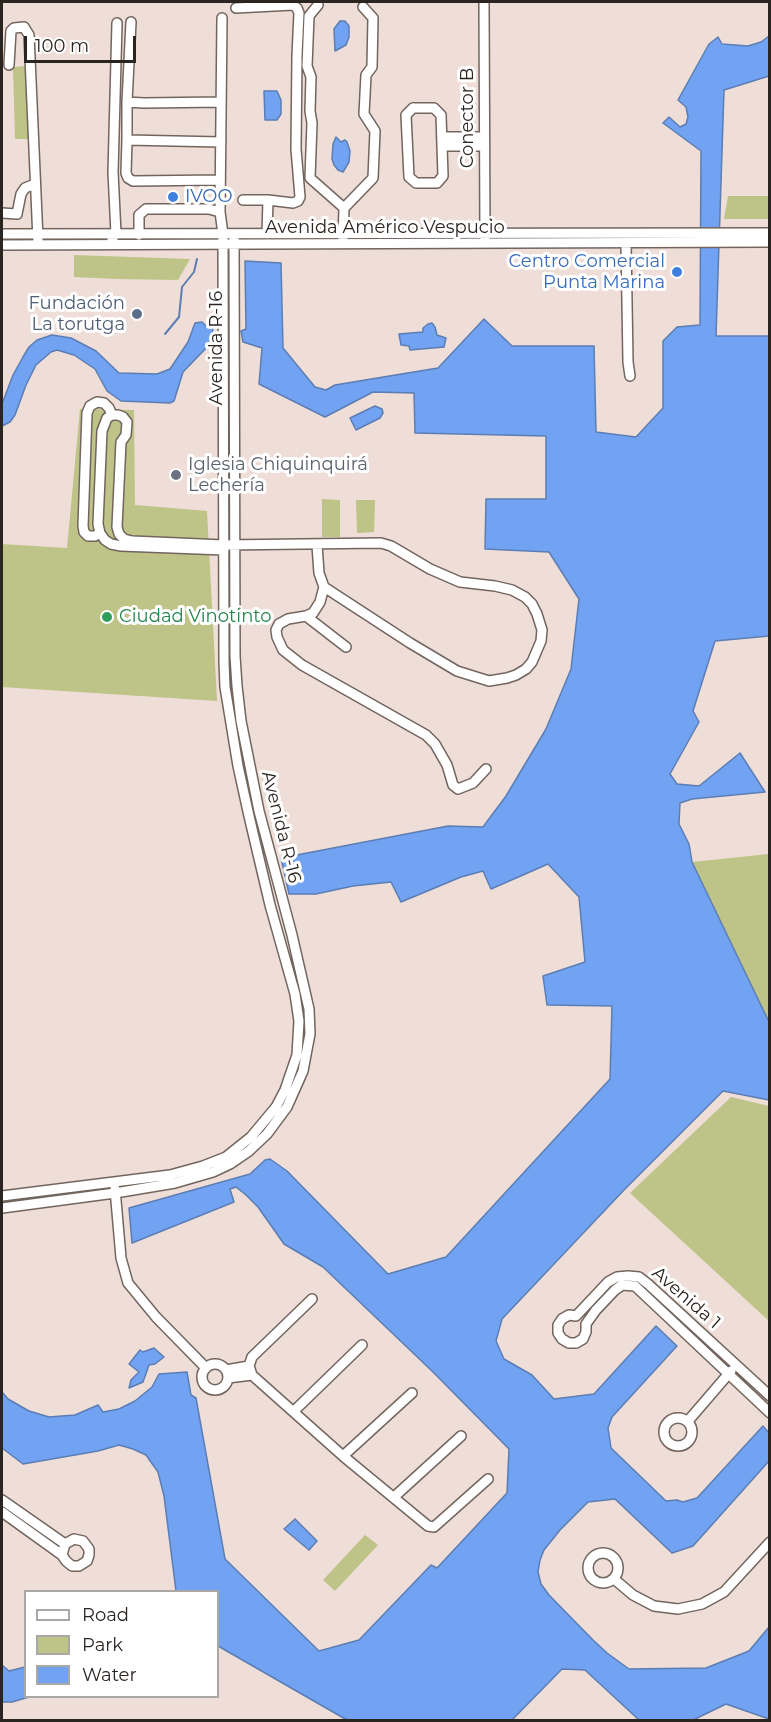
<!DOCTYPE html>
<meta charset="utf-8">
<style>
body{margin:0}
#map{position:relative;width:771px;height:1722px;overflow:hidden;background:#eeded7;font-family:Montserrat,sans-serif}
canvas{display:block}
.frame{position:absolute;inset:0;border:3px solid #2b2522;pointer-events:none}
.legend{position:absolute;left:24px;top:1590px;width:195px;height:108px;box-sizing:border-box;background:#fff;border:2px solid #aaa8a7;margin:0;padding:8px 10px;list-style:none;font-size:18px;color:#2b2522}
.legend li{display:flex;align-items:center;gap:12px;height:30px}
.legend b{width:30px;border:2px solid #aaa8a7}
.scale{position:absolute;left:24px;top:36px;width:112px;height:27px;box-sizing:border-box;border:3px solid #2b2522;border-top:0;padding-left:8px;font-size:18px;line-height:21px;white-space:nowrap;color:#2b2522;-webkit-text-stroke:4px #fff;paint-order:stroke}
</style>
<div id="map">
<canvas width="771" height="1722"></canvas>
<div class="frame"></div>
<ul class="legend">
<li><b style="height:8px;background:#fff"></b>Road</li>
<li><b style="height:16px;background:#bec387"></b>Park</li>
<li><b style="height:16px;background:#71a3f2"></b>Water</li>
</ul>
<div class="scale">100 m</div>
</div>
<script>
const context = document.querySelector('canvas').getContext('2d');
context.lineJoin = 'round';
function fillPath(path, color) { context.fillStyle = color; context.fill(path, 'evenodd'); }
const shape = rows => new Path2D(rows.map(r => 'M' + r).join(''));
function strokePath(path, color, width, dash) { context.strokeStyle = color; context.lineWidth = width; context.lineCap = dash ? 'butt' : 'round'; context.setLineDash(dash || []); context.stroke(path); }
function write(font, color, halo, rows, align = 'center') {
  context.font = font + ' Montserrat,sans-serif'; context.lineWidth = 6; context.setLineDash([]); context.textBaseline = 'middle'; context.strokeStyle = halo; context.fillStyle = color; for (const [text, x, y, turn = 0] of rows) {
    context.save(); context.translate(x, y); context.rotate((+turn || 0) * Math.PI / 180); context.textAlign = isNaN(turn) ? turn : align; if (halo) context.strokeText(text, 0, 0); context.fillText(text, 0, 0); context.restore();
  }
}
const green = shape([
 [28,66,30,139,15,139,13,67],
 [728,196,769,196,769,219,724,219],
 [74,255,190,259,178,280,117,279,74,277],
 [80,409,134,410,135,505,207,511,217,701,2,687,2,544,67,548],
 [322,499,340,500,340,537,322,537],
 [356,500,375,500,374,532,357,533],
 [769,854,769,1022,692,862],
 [731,1097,769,1106,769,1321,630,1193],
 [365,1535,378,1545,335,1591,323,1580]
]);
const water = shape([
 [340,21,345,21,349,26,349,37,346,45,335,51,334,29,340,21],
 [769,36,769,76,724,90,716,336,769,336,769,636,715,641,693,711,699,722,670,774,677,784,699,786,740,753,765,792,692,799,680,803,679,824,689,844,692,862,769,1022,769,1100,723,1091,624,1190,502,1319,496,1341,504,1359,532,1375,554,1399,594,1394,656,1326,677,1346,612,1417,608,1428,611,1448,666,1501,677,1500,683,1502,697,1498,763,1426,769,1433,769,1461,693,1546,672,1553,615,1499,588,1502,560,1530,544,1550,540,1560,538,1572,541,1584,549,1595,593,1640,607,1653,629,1669,706,1668,749,1651,769,1627,769,1719,726,1704,695,1719,695,1720,639,1720,585,1670,562,1669,512,1720,347,1720,218,1646,218,1592,176,1591,164,1496,158,1472,146,1455,133,1449,119,1445,98,1451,23,1464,2,1448,2,1392,8,1399,29,1411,49,1417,75,1415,98,1405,103,1412,119,1409,135,1401,152,1387,159,1374,187,1372,191,1395,196,1398,225,1559,319,1651,359,1640,431,1565,437,1568,507,1493,509,1449,433,1372,323,1267,284,1244,258,1207,246,1195,236,1187,230,1189,234,1202,132,1243,129,1208,250,1174,265,1160,270,1159,287,1171,388,1274,446,1257,610,1079,612,1006,547,1005,543,976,585,962,579,897,548,864,491,889,483,871,461,877,401,902,391,882,353,886,316,894,289,894,281,858,448,826,483,827,506,796,546,729,571,669,579,599,549,552,485,549,486,499,546,499,546,436,415,433,414,393,373,392,325,417,259,384,262,348,243,342,241,331,246,329,245,261,281,263,283,348,315,387,326,390,335,385,438,368,484,319,512,346,594,346,596,432,636,437,663,408,663,341,677,327,700,325,701,151,663,123,669,117,680,127,686,124,688,117,686,107,678,100,709,44,718,37,722,44,748,46,761,42,769,36],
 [264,91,277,91,281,100,281,114,277,120,265,120,264,91],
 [336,137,341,142,345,140,347,142,350,151,349,162,343,172,338,170,334,165,332,159,333,144,336,137],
 [202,322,207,327,213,327,212,342,183,372,174,401,170,403,121,401,107,391,95,369,74,355,57,350,51,352,36,365,26,385,15,415,10,422,2,426,2,404,13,375,23,357,29,347,37,340,52,335,71,338,96,351,119,373,157,374,170,369,188,342,195,323,202,322],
 [432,323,435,327,437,335,446,338,444,347,410,350,409,346,401,345,399,334,423,332,423,328,428,324,432,323],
 [375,406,382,409,383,413,380,418,356,430,350,418,375,406],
 [154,1348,164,1357,155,1364,149,1365,143,1382,129,1388,131,1380,139,1372,129,1364,140,1350,143,1352,154,1348],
 [295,1519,317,1541,309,1550,284,1529,295,1519],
 [2,1665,9,1671,25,1667,26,1696,29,1697,12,1702,2,1702,2,1665]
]);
const stream = shape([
 [165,334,179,317,182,287,194,272,197,259]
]);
const minor = shape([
 [484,2,485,239],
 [318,5,309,16,307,66,311,77,310,111,312,123,310,178,344,208],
 [236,8,293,5,297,8,299,13,297,56,296,149,300,197,298,201,293,203,268,200,243,200],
 [131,22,127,102,144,103,221,102],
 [9,65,11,31,14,28,24,27,29,35,38,240],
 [127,102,127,140],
 [413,108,434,108,441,115,443,176,437,183,416,183,409,177,406,115,413,108],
 [442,137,484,137],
 [442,146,484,146],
 [220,180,133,181,128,178,126,173,127,140,221,142],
 [2,213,17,214,21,194,25,188,35,184],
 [2,234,770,233],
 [267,234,268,200],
 [139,235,139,215,146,209,209,209,220,212],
 [112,239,116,234,113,172,117,23],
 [343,239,344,208,373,178,375,131,364,114,366,75,372,67,373,18,363,7],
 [626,243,628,362,630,376],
 [2,245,770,242],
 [100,533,95,536,88,536,84,532,83,526,87,413,90,406,97,402,104,403,109,408,112,415],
 [317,545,319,573,324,587,320,602,313,613,306,616,288,619,279,624,276,630,277,637,283,650,302,665,426,735,435,744,447,765,453,785,458,789,473,783,486,769],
 [224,550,121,546,111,544,105,540,100,533,98,524,102,431,107,418,112,415,118,415,123,417,127,422,126,435,121,442,117,527,119,534,124,539,132,541,224,545,381,543,391,546,430,569,460,582,495,586,512,590,525,597,532,604,537,614,542,630,541,641,532,662,526,669,516,675,507,678,489,681,457,671,410,643,324,587],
 [306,616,346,647],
 [115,1189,121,1258,128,1283,156,1317,206,1368],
 [2,1196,170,1175,203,1166,226,1157,251,1137,276,1107,285,1090,297,1055,299,1021,295,994,270,905,249,816,238,766,225,687,224,662,223,234,220,212,222,18],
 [2,1208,115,1193,175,1183,213,1172,230,1164,249,1151,267,1134,287,1107,303,1071,306,1055,310,1034,309,1009,292,935,259,811,241,721,237,686,235,656,234,234],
 [312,1299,252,1357,249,1366,252,1375,343,1456,428,1526,434,1527,488,1479],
 '202 1377a13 13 0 1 1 26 0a13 13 0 1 1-26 0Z',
 [226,1370,249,1366],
 [228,1378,252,1375],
 [770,1396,648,1284,639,1277,628,1276,617,1277,608,1282,576,1316,569,1315,562,1319,558,1325,558,1333,562,1339,569,1343,576,1343,583,1339,586,1332,586,1324,596,1310,615,1290,622,1285,635,1286,770,1413],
 [294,1411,362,1345],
 '664 1432a14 14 0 1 1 28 0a14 14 0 1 1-28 0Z',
 [688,1421,731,1371],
 [343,1456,412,1393],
 [394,1497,461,1436],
 [2,1500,65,1544],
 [2,1512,62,1555,66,1561,72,1566,79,1566,87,1561,89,1555,89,1549,83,1541,74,1539,65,1544,62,1555],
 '588 1568a15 15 0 1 1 30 0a15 15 0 1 1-30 0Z',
 [614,1579,633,1595,654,1606,678,1609,702,1604,724,1592,770,1542]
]);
const markers = [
 [173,197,6,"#3f7fe0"],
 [677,272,6,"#3f7fe0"],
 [137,314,6,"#5c6f8a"],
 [176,475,6,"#6b7280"],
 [107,617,6,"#2e9e5b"]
];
const streetNames = [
 ["Conector B",468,118,-90],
 ["Avenida Américo Vespucio",385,228],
 ["Avenida R-16",217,348,-90],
 ["Avenida R-16",281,827,76],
 ["Avenida 1",686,1298,41]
];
const shopNames = [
 ["IVOO",185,197],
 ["Centro Comercial",665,262,"right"],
 ["Punta Marina",665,283,"right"]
];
const serviceNames = [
 ["Fundación",125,304],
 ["La torutga",125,325]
];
const worshipNames = [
 ["Iglesia Chiquinquirá",188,465],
 ["Lechería",188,486]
];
const leisureNames = [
 ["Ciudad Vinotinto",119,617]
];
fillPath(green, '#bec387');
fillPath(water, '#71a3f2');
strokePath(water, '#5c7db4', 1.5);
strokePath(stream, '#5c7db4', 2);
strokePath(minor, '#72655e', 12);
strokePath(minor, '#fff', 9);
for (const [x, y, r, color] of markers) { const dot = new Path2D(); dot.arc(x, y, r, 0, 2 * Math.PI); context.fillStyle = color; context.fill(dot); strokePath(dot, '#fff', 2); }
write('18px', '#2b2522', '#fff', streetNames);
write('18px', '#366cbe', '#fff', shopNames, 'left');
write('18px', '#4e5e75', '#fff', serviceNames, 'right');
write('18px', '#5b616d', '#fff', worshipNames, 'left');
write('18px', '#27864d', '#fff', leisureNames, 'left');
</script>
